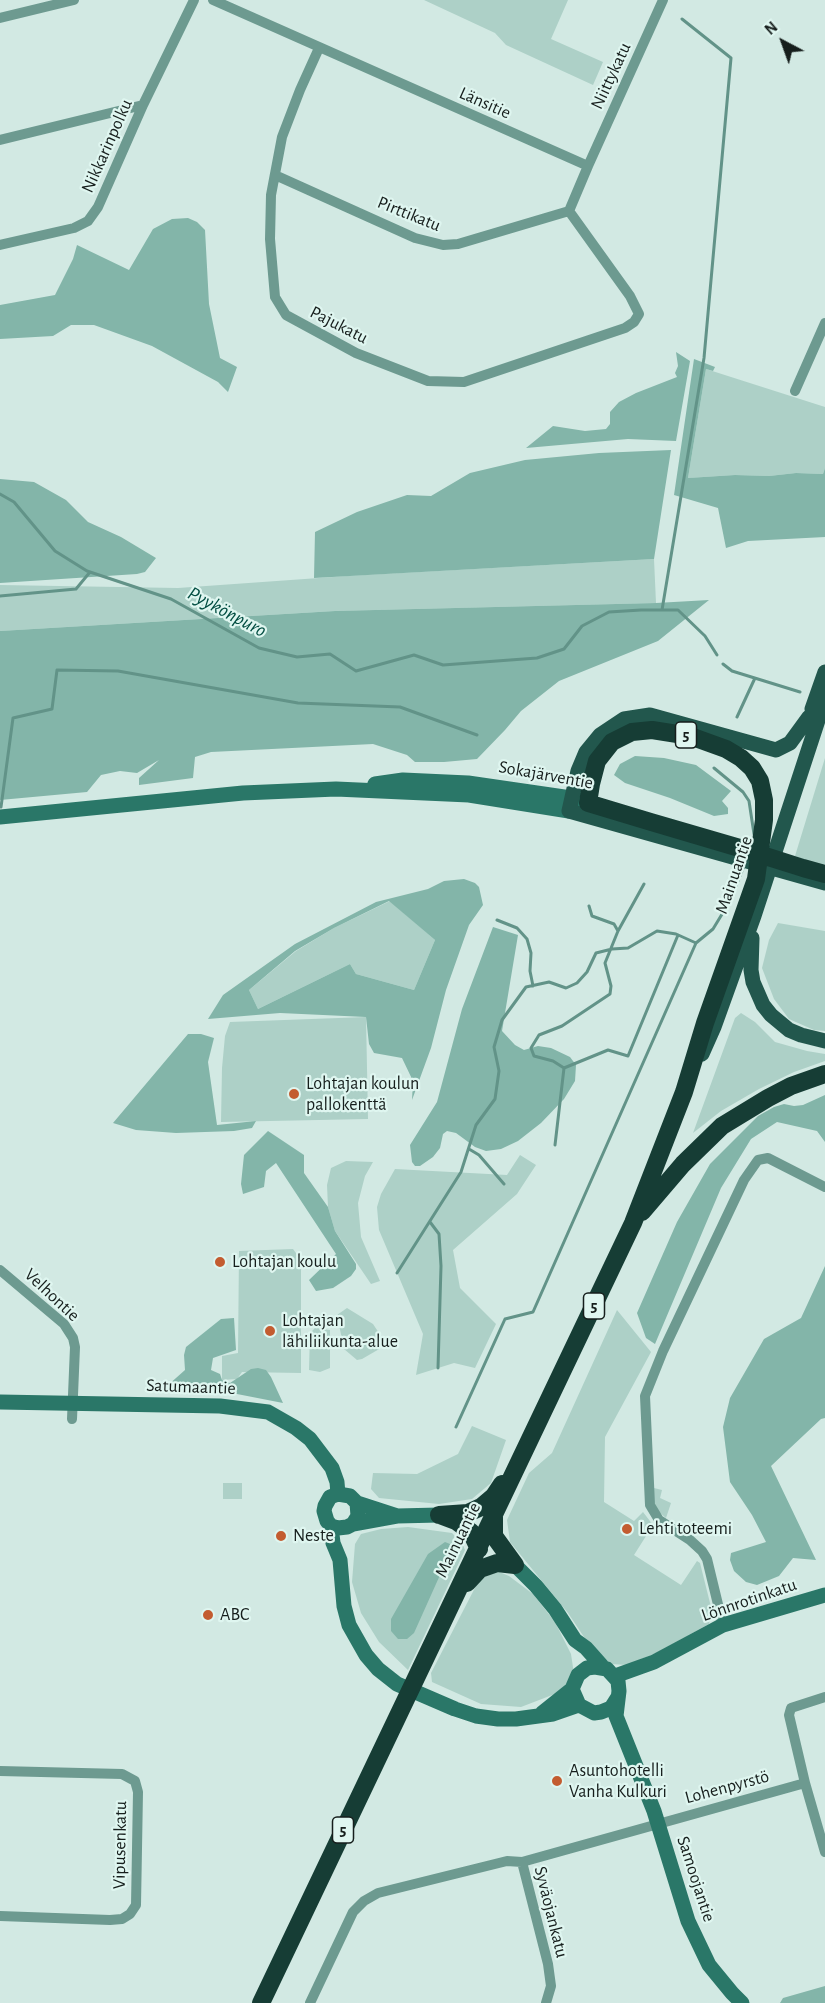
<!DOCTYPE html>
<meta charset="utf-8">
<style>
body{margin:0}
#map{position:relative;width:825px;height:2003px;overflow:hidden;background:#d2e9e3;font-family:"Alegreya Sans",sans-serif}
canvas{display:block}
.north{position:absolute;left:753px;top:12px;width:60px;height:60px;-webkit-text-stroke:4px #dff6f0;paint-order:stroke;rotate:319deg;font-size:16px;font-weight:700;line-height:24px;text-align:center;color:#161e1c}
.north::after{content:'';display:block;margin:auto;width:21px;height:27px;background:#161e1c;clip-path:polygon(50% 0,100% 100%,50% 72%,0 100%)}
</style>
<div id="map">
<canvas width="825" height="2003"></canvas>
<div class="north">N</div>
</div>
<script>
const context = document.querySelector('canvas').getContext('2d');
context.lineJoin = 'round';
function fillPath(path, color) { context.fillStyle = color; context.fill(path, 'evenodd'); }
const shape = rows => new Path2D(rows.map(r => 'M' + r).join(''));
function strokePath(path, color, width, dash) { context.strokeStyle = color; context.lineWidth = width; context.lineCap = dash ? 'butt' : 'round'; context.setLineDash(dash || []); context.stroke(path); }
function write(font, color, halo, rows, align = 'center') {
  context.font = font + ' "Alegreya Sans",sans-serif'; context.lineWidth = 4.5; context.setLineDash([]); context.textBaseline = 'middle'; context.strokeStyle = halo; context.fillStyle = color; for (const [text, x, y, turn = 0] of rows) {
    context.save(); context.translate(x, y); context.rotate((+turn || 0) * Math.PI / 180); context.textAlign = isNaN(turn) ? turn : align; if (halo) context.strokeText(text, 0, 0); context.fillText(text, 0, 0); context.restore();
  }
}
const green = shape([
 [424,0,568,0,551,39,603,62,593,85,506,45,495,33],
 [706,369,825,407,825,468,823,474,796,473,769,476,735,475,688,478],
 [654,559,656,603,335,611,0,631,0,585,178,588,347,576],
 [825,758,825,868,795,856],
 [390,901,435,940,414,990,356,974,350,964,258,1009,249,990,296,951,334,928],
 [778,923,825,931,825,1031,814,1030,789,1019,774,999,762,968,769,940],
 [741,1013,755,1022,775,1042,807,1051,825,1054,825,1061,794,1072,759,1089,721,1111,693,1133,735,1018],
 [366,1017,368,1119,221,1122,222,1068,225,1036,230,1022],
 [520,1155,536,1165,517,1194,453,1250,460,1288,496,1324,475,1368,454,1363,416,1375,423,1334,379,1230,377,1207,381,1194,395,1169,507,1175],
 [346,1161,373,1162,365,1176,358,1203,361,1237,380,1281,371,1284,335,1231,328,1207,327,1185,331,1168],
 [293,1249,301,1260,301,1373,242,1372,237,1379,222,1380,222,1356,238,1353,239,1251],
 [347,1308,373,1324,383,1339,381,1348,362,1359,357,1360,344,1349,337,1315],
 [617,1310,651,1352,605,1437,604,1502,634,1521,643,1512,653,1525,634,1555,681,1585,697,1561,700,1563,712,1611,709,1624,656,1653,627,1665,611,1664,588,1643,568,1613,510,1542,507,1520,529,1473,552,1453],
 [315,1328,330,1330,330,1368,320,1372,309,1370,310,1333],
 [472,1426,506,1440,491,1483,472,1499,439,1504,379,1498,371,1489,373,1473,417,1474,458,1454],
 [223,1483,242,1483,242,1499,223,1499],
 [654,1488,662,1490,660,1498,671,1503,666,1518,658,1511,654,1502],
 [408,1527,452,1533,462,1543,465,1550,408,1670,379,1642,361,1613,352,1582,355,1544,361,1534,381,1529],
 [497,1571,509,1576,533,1594,555,1622,571,1654,574,1674,560,1692,521,1707,481,1704,432,1682,431,1673,479,1580]
]);
const forest = shape([
 [188,218,197,222,205,230,209,304,220,358,237,367,228,392,218,382,152,346,94,325,71,325,53,336,0,339,0,305,55,295,73,259,77,245,129,270,153,229,172,219],
 [676,352,690,361,676,441,628,439,526,448,553,426,585,431,606,429,610,424,610,412,619,402,636,393,677,377,675,373,678,366],
 [694,359,715,367,713,371,706,369,688,478,735,475,769,476,796,473,823,474,825,468,825,537,748,541,726,548,718,508,674,495],
 [671,450,654,559,314,578,315,532,357,512,407,495,431,496,470,473,525,460,599,453],
 [0,479,34,482,66,500,88,522,121,537,156,558,145,572,137,574,0,583],
 [709,600,658,641,559,681,521,711,505,730,477,759,444,762,415,762,407,755,373,744,211,752,195,757,193,778,139,785,139,778,159,760,137,773,120,771,101,775,87,792,0,800,0,631,335,611,656,603],
 [635,756,664,758,696,765,731,791,722,801,728,808,728,814,714,816,670,798,625,783,614,775,620,764],
 [464,879,475,883,479,887,483,905,469,925,446,990,431,1048,412,1100,413,1081,402,1058,374,1053,369,1044,366,1017,280,1013,208,1019,223,995,295,944,376,902,428,889,444,881],
 [389,901,435,940,414,990,356,974,350,964,258,1009,249,990,295,951,334,928],
 [493,927,518,935,502,1031,515,1045,524,1050,538,1046,551,1048,570,1057,576,1065,575,1081,564,1099,541,1123,518,1141,501,1149,486,1151,475,1147,456,1133,447,1131,443,1134,440,1148,433,1157,420,1166,415,1166,412,1162,410,1145,437,1102,462,1009],
 [188,1034,201,1034,214,1038,208,1062,217,1125,256,1121,252,1128,234,1131,176,1133,136,1130,113,1123],
 [825,1095,825,1142,817,1131,777,1122,751,1139,721,1188,655,1344,646,1338,637,1313,677,1222,710,1164,758,1116,774,1107,784,1104,794,1106,803,1105],
 [268,1131,304,1155,304,1173,328,1207,335,1231,356,1264,356,1269,351,1276,333,1288,316,1291,309,1280,336,1254,276,1163,266,1171,264,1187,243,1194,241,1184,244,1155],
 [825,1266,825,1418,821,1419,771,1466,816,1560,793,1558,779,1576,757,1585,746,1582,734,1571,730,1560,731,1553,766,1542,752,1515,730,1482,723,1427,730,1398,764,1339,801,1318],
 [234,1318,236,1350,213,1358,211,1370,220,1374,222,1380,230,1383,251,1369,258,1368,266,1370,271,1377,283,1403,237,1394,172,1393,167,1386,185,1370,184,1355,186,1347,221,1319],
 [445,1542,450,1544,451,1546,449,1555,414,1633,407,1639,398,1639,391,1631,391,1619,428,1554],
 [825,1986,825,2003,780,2003,783,1998]
]);
const stream = shape([
 [0,494,14,502,55,551,87,571,171,599,259,648,297,657,330,654,356,671,414,655,443,665,537,658,564,649,582,626,609,612,641,610,678,610,705,636,717,655],
 [0,596,76,589,90,572],
 [662,610,704,358,731,58,682,19],
 [723,664,732,671,800,692],
 [737,717,755,678],
 [714,768,743,792,749,801,754,834],
 [1,807,13,718,52,709,57,670,118,671,298,703,400,707,477,735],
 [497,920,517,928,527,939,531,953,530,971,533,986],
 [618,931,644,884],
 [564,1068,553,1061,534,1056,531,1048,539,1035,562,1026,610,994,611,986,605,963,618,931,614,924,592,916,589,906],
 [555,1145,564,1068,608,1050,628,1056,678,935],
 [469,1149,479,1155,504,1184],
 [430,1222,439,1234,441,1266,438,1368],
 [397,1273,461,1172,476,1125,495,1099,499,1071,494,1047,502,1020,526,987,549,982,566,988,577,983,587,972,596,953,612,949,628,948,657,931,676,934,696,943],
 [456,1427,505,1319,533,1312,696,943,713,929,730,901,744,866]
]);
const street = shape([
 [213,0,588,166],
 [0,18,74,0],
 [319,48,300,90,282,137,271,195,270,239,275,297,286,315,356,353,428,381,464,382,625,328,634,322,639,314,630,296,569,211,588,166,663,0],
 [0,140,143,105],
 [275,175,415,238,443,245,458,244,569,211],
 [0,245,74,228,88,221,98,207,143,105,194,0],
 [795,391,825,323],
 [0,1270,64,1324,73,1338,75,1347,72,1419],
 [723,1625,707,1559,702,1551,690,1540,659,1520,650,1505,645,1396,663,1351,744,1180,758,1160,768,1158,825,1187],
 [825,1697,791,1708,789,1715,805,1783,825,1852],
 [0,1771,122,1774,135,1781,138,1792,136,1905,130,1914,122,1919,110,1920,0,1916],
 [310,2003,353,1912,364,1901,378,1893,507,1861,522,1862],
 [546,2003,551,1986,548,1964,522,1862,805,1783]
]);
const secondary = shape([
 [375,784,403,780,468,783,571,798,583,801],
 [0,817,243,793,336,789,469,795,569,811],
 [0,1402,220,1406,268,1412,296,1428,310,1439,332,1468,337,1482,338,1494],
 [357,1503,358,1516,353,1524,347,1527,338,1528,331,1526,327,1521,324,1511,325,1506,330,1497,338,1494,350,1496,357,1503,397,1516],
 [353,1524,397,1516,439,1515],
 [331,1526,333,1543,340,1560,344,1606,349,1625,366,1655,378,1669,397,1684,455,1709,476,1716,498,1719,516,1719,553,1714,579,1705],
 [515,1565,536,1586,555,1609,575,1640,586,1648,602,1666],
 [615,1676,654,1662,723,1625,825,1595],
 [618,1697,611,1708,601,1712,594,1713,579,1705,572,1689,578,1675,587,1668,595,1667,607,1669,618,1681,619,1691,616,1716,654,1811,688,1921,709,1965,732,1993,742,2003],
 [542,1713,572,1689]
]);
const primary = shape([
 [812,709,825,672],
 [809,717,790,743,776,750,650,715,624,719,600,735,586,752,578,771,569,811,825,883],
 [752,938,751,970,753,982,763,1005,771,1015,789,1030,801,1035,825,1041],
 [702,1054,714,1027,754,916,825,699]
]);
const highway = shape([
 [642,1212,683,1164,722,1126,768,1098,791,1086,825,1074],
 [439,1515,468,1513,481,1507,494,1496,502,1484],
 [440,1515,456,1521,471,1532,479,1549],
 [494,1517,494,1536,515,1565],
 [467,1583,480,1569,497,1563,515,1565],
 [261,2003,633,1223,684,1092,705,1023,756,879,762,835,764,820,764,800,760,781,752,768,741,758,726,749,690,736,652,730,632,732,612,742,597,761,591,784,588,803,651,822,743,849,803,868,825,874]
]);
const markers = [
 [294,1094,6,"#c35c30"],
 [220,1262,6,"#c35c30"],
 [270,1331,6,"#c35c30"],
 [627,1529,6,"#c35c30"],
 [281,1536,6,"#c35c30"],
 [208,1615,6,"#c35c30"],
 [557,1781,6,"#c35c30"]
];
const shields = [
 [686,735,21],
 [594,1306,21],
 [343,1830,21]
];
const shieldNames = [
 ["5",686,735],
 ["5",594,1306],
 ["5",343,1830]
];
const streetNames = [
 ["Niittykatu",611,76,-65],
 ["Länsitie",485,103,24],
 ["Nikkarinpolku",107,146,-66],
 ["Pirttikatu",409,214,22],
 ["Pajukatu",339,325,27],
 ["Sokajärventie",546,775,10],
 ["Mainuantie",734,875,-71],
 ["Velhontie",52,1295,43],
 ["Satumaantie",191,1387,2],
 ["Mainuantie",458,1540,-64],
 ["Lönnrotinkatu",749,1600,-19],
 ["Lohenpyrstö",727,1787,-15],
 ["Vipusenkatu",120,1845,-89],
 ["Samoojantie",696,1879,72],
 ["Syväojankatu",551,1912,76]
];
const poiNames = [
 ["Lohtajan koulun",306,1084],
 ["pallokenttä",306,1105],
 ["Lohtajan koulu",232,1262],
 ["Lohtajan",282,1321],
 ["lähiliikunta-alue",282,1342],
 ["Lehti toteemi",639,1529],
 ["Neste",293,1536],
 ["ABC",220,1615],
 ["Asuntohotelli",569,1771],
 ["Vanha Kulkuri",569,1792]
];
const waterNames = [
 ["Pyykönpuro",227,612,28]
];
fillPath(green, '#add0c7');
fillPath(forest, '#83b5a9');
strokePath(stream, '#629388', 3);
strokePath(street, '#6d9a90', 10);
strokePath(secondary, '#2a7768', 15);
strokePath(primary, '#22574d', 15);
strokePath(highway, '#163d35', 18);
for (const [x, y, r, color] of markers) { const dot = new Path2D(); dot.arc(x, y, r, 0, 2 * Math.PI); context.fillStyle = color; context.fill(dot); strokePath(dot, '#dff6f0', 2); }
for (const [x, y, w] of shields) { const box = new Path2D(); box.roundRect(x - w / 2, y - 13, w, 26, 4.5); context.fillStyle = '#dff6f0'; context.fill(box); strokePath(box, '#161e1c', 1.5); }
write('bold 16px', '#161e1c', null, shieldNames);
write('18px', '#161e1c', '#dff6f0', streetNames);
write('18px', '#161e1c', '#dff6f0', poiNames, 'left');
write('italic 20px', '#034e42', '#dff6f0', waterNames);
</script>
